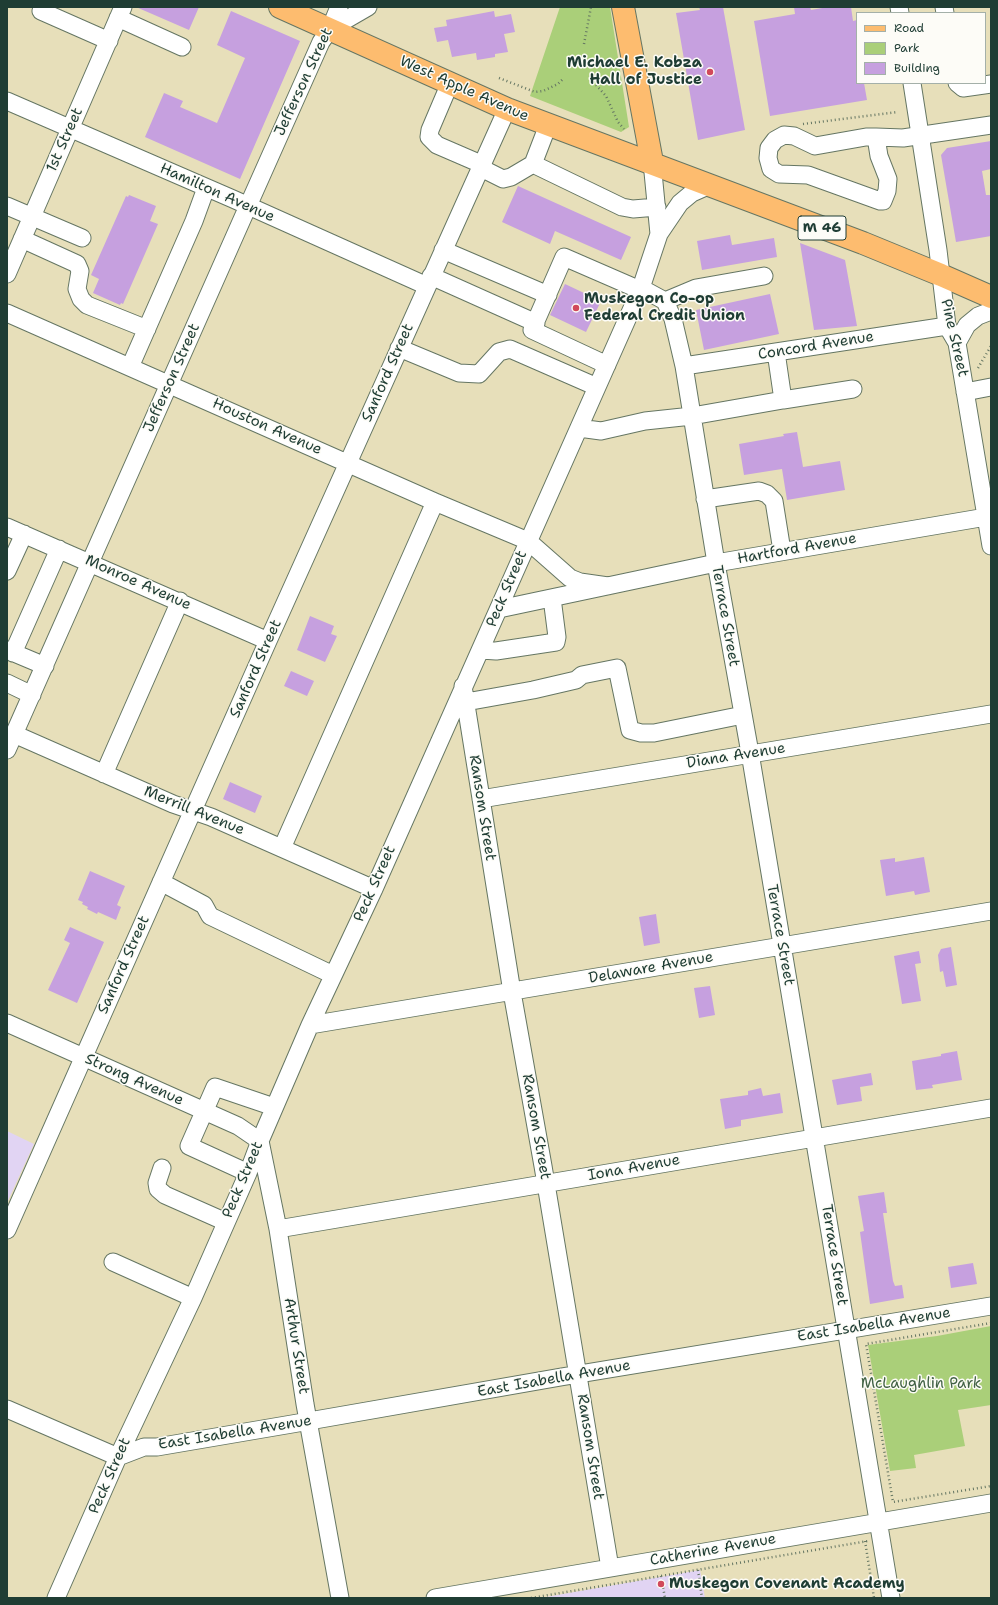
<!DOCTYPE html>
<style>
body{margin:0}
#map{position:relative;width:998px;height:1605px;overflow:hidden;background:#e7dfba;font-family:"Shantell Sans",sans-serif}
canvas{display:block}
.frame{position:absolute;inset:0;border:8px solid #1f3d34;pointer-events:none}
.legend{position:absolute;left:856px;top:12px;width:130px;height:72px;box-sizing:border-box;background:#fdfcf7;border:1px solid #a4b0a9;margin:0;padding:5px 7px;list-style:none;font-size:12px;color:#1f3d34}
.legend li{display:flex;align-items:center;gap:8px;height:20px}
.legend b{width:20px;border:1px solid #a4b0a9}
</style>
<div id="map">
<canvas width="998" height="1605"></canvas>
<div class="frame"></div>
<ul class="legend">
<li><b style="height:5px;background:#fdbc6f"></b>Road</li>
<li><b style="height:11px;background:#aacf79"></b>Park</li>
<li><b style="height:11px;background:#c6a0df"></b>Building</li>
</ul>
</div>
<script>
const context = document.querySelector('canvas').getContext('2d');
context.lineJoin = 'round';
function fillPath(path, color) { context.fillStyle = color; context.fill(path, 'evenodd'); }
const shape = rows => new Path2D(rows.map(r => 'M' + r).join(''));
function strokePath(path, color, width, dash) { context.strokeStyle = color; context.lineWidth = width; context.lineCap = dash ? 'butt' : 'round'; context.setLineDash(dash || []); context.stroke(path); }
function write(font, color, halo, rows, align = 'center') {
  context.font = font + ' "Shantell Sans",sans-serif'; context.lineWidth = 3; context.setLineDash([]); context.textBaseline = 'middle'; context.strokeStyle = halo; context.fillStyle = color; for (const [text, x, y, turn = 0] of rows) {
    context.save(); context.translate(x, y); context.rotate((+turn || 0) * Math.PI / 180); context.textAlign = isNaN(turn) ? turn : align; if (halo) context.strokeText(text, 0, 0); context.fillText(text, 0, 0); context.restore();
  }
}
const built = shape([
 [7,1131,34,1144,7,1203],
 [700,1570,705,1598,540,1598]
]);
const green = shape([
 [560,7,610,7,629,127,621,132,530,96],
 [991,1326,991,1405,958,1410,965,1446,914,1455,916,1468,890,1471,868,1345,937,1336]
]);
const building = shape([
 [136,7,199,7,189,30],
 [699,7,723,7,745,130,698,140,676,13,700,10],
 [794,7,810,7,811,10,828,7,851,7,853,21,857,20,857,83,864,83,867,100,770,116,754,21,795,14],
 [231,11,300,41,240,179,145,137,164,93,183,101,180,107,217,123,245,58,217,45],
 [494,11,495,17,511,14,515,32,504,34,508,52,495,54,495,57,477,60,476,53,452,57,448,40,437,42,434,28,447,26,446,20],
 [991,141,991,169,982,171,986,195,991,195,991,236,956,242,941,155,947,148],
 [518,186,631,237,621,260,555,231,550,244,502,222],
 [129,195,156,206,150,221,158,224,123,304,121,303,120,305,93,293,99,279,91,275,126,196,128,197],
 [730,235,732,245,774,238,777,257,702,270,697,241],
 [800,243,845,260,857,326,814,330],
 [565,284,601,301,586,332,550,315],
 [770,294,779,334,704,350,696,310],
 [797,432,803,467,840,461,845,490,787,500,782,469,744,475,739,444,784,436,783,434],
 [310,616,334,626,331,634,337,636,325,662,297,650],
 [291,671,314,681,307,696,284,686],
 [230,782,262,796,255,813,223,799],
 [924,857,930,892,915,895,914,891,886,896,880,860,895,858,895,862],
 [90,871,125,886,117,905,121,907,116,920,98,912,97,914,87,909,88,907,82,904,83,902,78,900],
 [656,914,660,943,644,946,639,917],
 [70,927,104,942,77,1003,48,990,70,943,64,940],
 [951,947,957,985,946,987,943,971,940,972,938,955,941,949],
 [919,951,921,963,915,964,921,1001,902,1004,894,956],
 [710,986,715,1015,699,1018,694,988],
 [957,1051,962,1080,932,1085,933,1088,916,1090,912,1061,941,1056,941,1054],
 [871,1073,873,1085,860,1087,862,1101,837,1105,832,1080],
 [761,1088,763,1096,780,1093,783,1113,741,1120,741,1126,725,1129,720,1099,748,1095,748,1091],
 [884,1192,887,1213,883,1213,893,1281,895,1286,902,1285,904,1298,870,1304,860,1232,864,1231,858,1196],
 [973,1263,977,1284,951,1288,948,1267]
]);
const path = shape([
 [584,44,591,7],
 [499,78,535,92,543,91,558,84,563,79],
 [596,85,606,96,618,122,624,129],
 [803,124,898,112],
 [978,368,991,346],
 [991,1323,866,1344,893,1502,991,1486],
 [865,1541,874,1598],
 [698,1570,702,1598],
 [661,1576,665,1598],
 [531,1598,868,1541]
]);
const minor = shape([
 [899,7,900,13],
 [944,7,945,13],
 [41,11,109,41],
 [118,18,182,47],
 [330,29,368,7],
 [450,83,430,130,429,137,437,145,481,164,487,171,503,179,511,177,533,164],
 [912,83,938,250,947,326,957,343,991,546],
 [957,83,963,88,991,84],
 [7,101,233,199,427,286],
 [548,125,533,164,622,207,633,209,657,207],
 [876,137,879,156,888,179,887,191,883,201,880,201,808,175,779,174,771,169,768,158,769,148,775,140,784,135,794,136,815,146,866,137,876,137,903,138,991,125],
 [7,206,82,238],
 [659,234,680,203,692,193,710,185],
 [22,239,77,264,80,271,77,289,81,299,87,305,147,329],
 [443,250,548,295],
 [7,274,123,7],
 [431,276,536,323],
 [641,288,665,301,673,319,684,366,716,563,750,753,891,1598],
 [665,301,696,288,764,276],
 [7,313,435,502,528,541,570,578,580,582,608,586],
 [957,343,967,325,978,316,991,311],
 [399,348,459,373,479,374,499,352,510,349,597,387],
 [607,365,532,330,564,257,640,290],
 [684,366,947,326],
 [130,367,194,221,206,188],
 [965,392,991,387],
 [783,400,853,389],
 [579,428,601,431,645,421,692,416,783,400,776,352],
 [705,499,759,491,767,494,774,501,782,551],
 [7,527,268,641],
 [7,571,24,534],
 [499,609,716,563,986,517],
 [7,650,45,666],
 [481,650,496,651,556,642,557,637,552,598],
 [13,653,59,549],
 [7,683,32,695],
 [463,686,512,992,543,1166,610,1568],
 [466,702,533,690,576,680,582,675,617,668,630,730,641,733,654,733,743,715],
 [14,734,173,804,211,817,374,889],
 [7,750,248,206,321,42,330,29,339,7],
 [104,774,180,601],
 [481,799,991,714],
 [282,848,435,502],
 [161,882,204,905,210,916,333,975],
 [7,1023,238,1126,260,1141,278,1229,305,1404,340,1598],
 [310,1025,991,911],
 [162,1168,157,1183,158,1189,165,1195,226,1222],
 [248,1173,189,1146,215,1087,274,1107],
 [278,1229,991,1108],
 [7,1230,268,641,507,109],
 [113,1262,193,1298],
 [7,1409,118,1457,144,1447,157,1447,292,1424,561,1377,991,1306],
 [56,1598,118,1457,193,1298,248,1173,260,1141,310,1025,374,889,641,288,659,234,652,162],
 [435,1598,991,1503]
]);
const major = shape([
 [280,7,507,109,863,243,941,275,991,297],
 [623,7,652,162]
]);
const markers = [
 [710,72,4,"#d1495b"],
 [576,308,4,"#d1495b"],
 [661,1584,4,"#d1495b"]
];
const shields = [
 [822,228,48]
];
const shieldNames = [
 ["M 46",822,228]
];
const poiNames = [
 ["Michael E. Kobza",702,63,"right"],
 ["Hall of Justice",702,80,"right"],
 ["Muskegon Co-op",584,299],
 ["Federal Credit Union",584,316],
 ["Muskegon Covenant Academy",669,1584]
];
const streetNames = [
 ["Jefferson Street",304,82,-65],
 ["West Apple Avenue",464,89,24],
 ["1st Street",65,140,-66],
 ["Hamilton Avenue",217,193,24],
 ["Pine Street",954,338,77],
 ["Concord Avenue",816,346,-9],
 ["Sanford Street",388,373,-66],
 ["Jefferson Street",172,378,-66],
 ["Houston Avenue",267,427,24],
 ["Hartford Avenue",797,549,-10],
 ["Monroe Avenue",138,583,24],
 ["Peck Street",507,589,-67],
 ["Terrace Street",725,616,80],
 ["Sanford Street",256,669,-66],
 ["Diana Avenue",736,756,-9],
 ["Ransom Street",482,808,81],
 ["Merrill Avenue",194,811,22],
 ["Peck Street",375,884,-66],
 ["Terrace Street",780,935,80],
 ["Sanford Street",124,965,-66],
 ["Delaware Avenue",651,968,-10],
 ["Strong Avenue",134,1080,24],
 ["Ransom Street",536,1127,80],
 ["Iona Avenue",634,1168,-10],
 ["Peck Street",243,1180,-67],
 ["Terrace Street",834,1255,81],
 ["East Isabella Avenue",874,1325,-9],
 ["Arthur Street",296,1346,81],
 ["East Isabella Avenue",554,1379,-10],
 ["East Isabella Avenue",235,1433,-9],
 ["Ransom Street",590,1447,81],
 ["Peck Street",110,1476,-66],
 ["Catherine Avenue",713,1550,-10]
];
const parkNames = [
 ["McLaughlin Park",921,1384]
];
fillPath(built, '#e1d4f3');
fillPath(green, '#aacf79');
fillPath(building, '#c6a0df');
strokePath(minor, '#657663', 19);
strokePath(major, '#657663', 24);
strokePath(path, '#657663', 2.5, [1, 3]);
strokePath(minor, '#fff', 17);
strokePath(major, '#fdbc6f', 22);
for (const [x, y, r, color] of markers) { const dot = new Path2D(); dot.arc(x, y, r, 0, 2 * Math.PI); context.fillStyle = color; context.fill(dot); strokePath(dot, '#fdfcf7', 1.5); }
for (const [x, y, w] of shields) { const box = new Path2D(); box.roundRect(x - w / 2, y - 12, w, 24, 3); context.fillStyle = '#fdfcf7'; context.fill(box); strokePath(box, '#1f3d34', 1); }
write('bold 14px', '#1f3d34', null, shieldNames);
write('bold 15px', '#1f3d34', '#fdfcf7', poiNames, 'left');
write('15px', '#1f3d34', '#fdfcf7', streetNames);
write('15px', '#426245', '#fdfcf7', parkNames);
</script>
